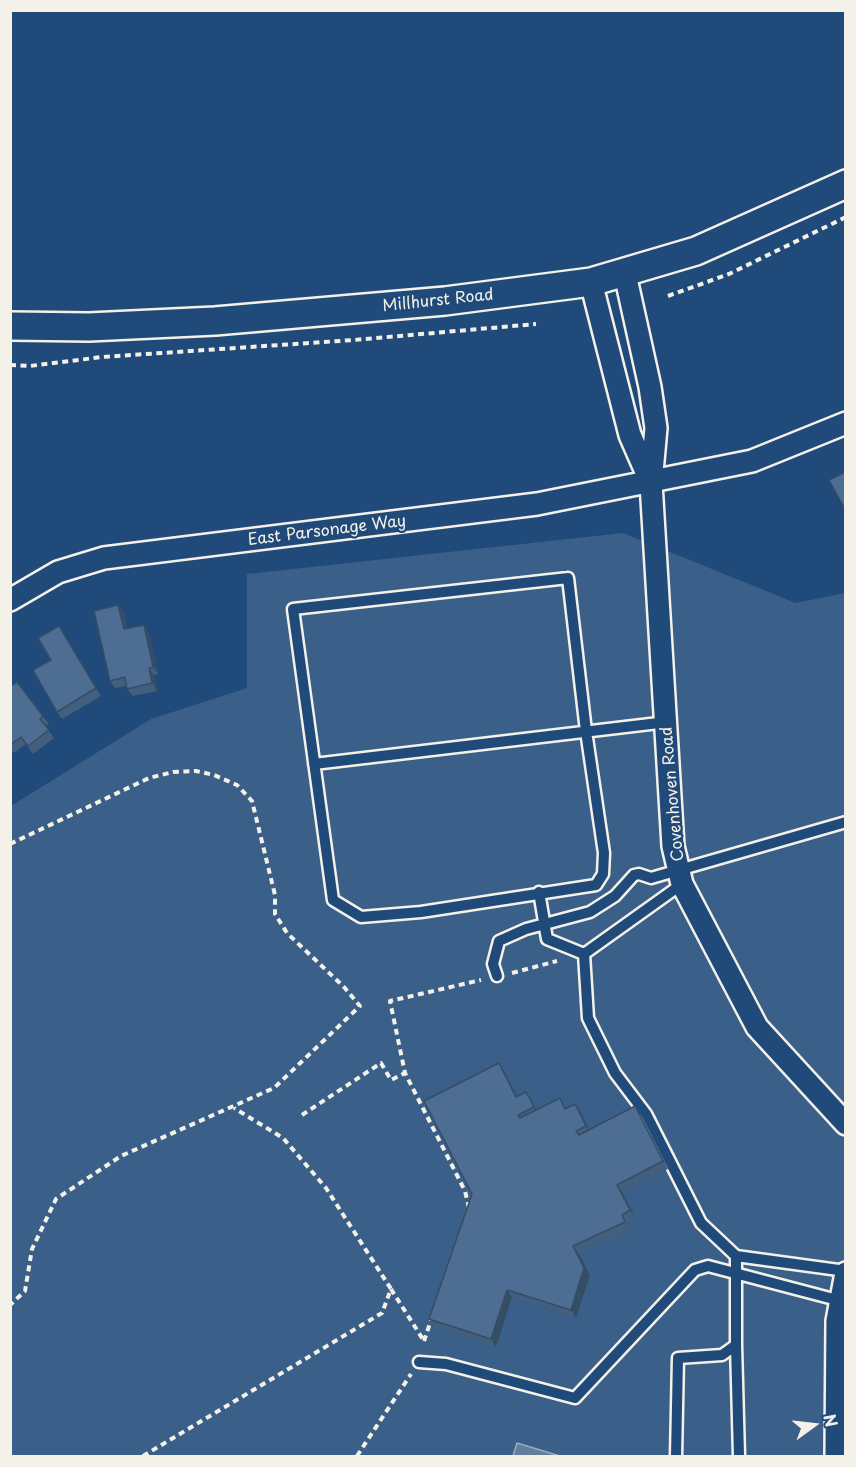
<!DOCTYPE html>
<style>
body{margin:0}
#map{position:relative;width:856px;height:1467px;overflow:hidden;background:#1f4a7a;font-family:"Playpen Sans",sans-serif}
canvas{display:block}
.frame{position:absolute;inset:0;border:12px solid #f4f1e8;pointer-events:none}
.north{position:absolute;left:784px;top:1395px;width:60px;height:60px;-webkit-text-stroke:4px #1f4a7a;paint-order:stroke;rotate:75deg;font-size:16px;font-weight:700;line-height:24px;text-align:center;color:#f4f1e8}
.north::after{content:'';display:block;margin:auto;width:21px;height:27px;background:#f4f1e8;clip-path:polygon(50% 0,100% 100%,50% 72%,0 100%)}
</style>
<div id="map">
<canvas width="856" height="1467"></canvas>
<div class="frame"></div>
<div class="north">N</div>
</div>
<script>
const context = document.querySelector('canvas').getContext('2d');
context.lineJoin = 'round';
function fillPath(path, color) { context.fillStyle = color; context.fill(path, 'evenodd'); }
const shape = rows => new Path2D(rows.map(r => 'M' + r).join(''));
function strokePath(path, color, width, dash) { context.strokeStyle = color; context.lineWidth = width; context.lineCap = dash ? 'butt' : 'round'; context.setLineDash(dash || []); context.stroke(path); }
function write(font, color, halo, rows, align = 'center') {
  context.font = font + ' "Playpen Sans",sans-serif'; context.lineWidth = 4.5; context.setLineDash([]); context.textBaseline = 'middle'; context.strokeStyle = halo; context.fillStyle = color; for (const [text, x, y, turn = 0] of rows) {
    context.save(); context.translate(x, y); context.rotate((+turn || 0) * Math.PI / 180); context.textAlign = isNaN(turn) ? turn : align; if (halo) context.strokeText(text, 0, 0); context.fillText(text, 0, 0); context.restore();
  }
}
const green = shape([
 [623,533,796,603,845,593,845,1456,11,1456,11,806,151,719,247,688,247,574]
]);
const water = shape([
 [517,1443,560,1456,513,1456,517,1443]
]);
const path = shape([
 [668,296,729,274,846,217],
 [10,365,30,366,102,357,354,340,536,324],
 [10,844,149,778,173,772,196,771,214,775,237,785,252,801,275,895,275,914,287,933,344,987,360,1006,274,1088,121,1156,56,1199,32,1249,25,1291,10,1305],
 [512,973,557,961],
 [302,1115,381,1063,391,1080,405,1073],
 [469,1208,465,1191,405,1073,390,1001,481,980],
 [391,1289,424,1341],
 [424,1341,431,1320],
 [143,1456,382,1313,391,1289,326,1188,283,1138,234,1108],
 [357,1456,411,1374]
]);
const service = shape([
 [568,578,586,731,604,853,603,874,596,885,421,912,361,917,333,900,293,609,568,578],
 [314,764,667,722],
 [682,884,584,954,588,1018,615,1073,646,1114,701,1223,736,1256,846,1271],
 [539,892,547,939,584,954],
 [497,976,493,964,499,941,526,929,590,912,615,896,634,875,639,874,651,878,846,822],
 [736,1345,739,1456],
 [419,1362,446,1364,575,1398,695,1270,708,1266,845,1302],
 [676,1456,678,1358,722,1355,736,1345,736,1256]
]);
const minor = shape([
 [591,282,630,435,651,483,656,428,650,387,625,274],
 [651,483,673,846,682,884,757,1027,846,1124],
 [10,600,58,572,104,558,537,504,752,461,846,423],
 [836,1456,837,1321,846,1273]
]);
const tertiary = shape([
 [10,326,89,327,215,321,445,301,591,282,696,251,846,184]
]);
const wall = shape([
 [118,605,124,613,127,629,149,633,158,674,154,675,157,691,133,696,127,689,126,686,115,688,110,681],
 [64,633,101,696,62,719,57,712,51,660],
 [10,687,43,716,49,724,45,726,54,738,33,754,26,744,14,753,10,748],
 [499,1063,504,1071,517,1096,526,1092,531,1099,536,1109,560,1098,566,1108,575,1104,580,1111,589,1130,635,1106,640,1114,668,1169,622,1192,636,1218,627,1222,631,1229,579,1254,590,1275,576,1318,512,1297,496,1347,434,1327,429,1319,472,1194]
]);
const shadedWall = shape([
 [118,605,124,613,129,637,124,629],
 [144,625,149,633,158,674,153,667],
 [59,626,64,633,101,696,96,688],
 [149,668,154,675,157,691,152,683],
 [499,1063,504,1071,521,1104,516,1097],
 [526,1092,531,1099,539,1115,534,1107],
 [575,1104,580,1111,591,1133,586,1126],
 [635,1106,640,1114,668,1169,663,1161],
 [617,1185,622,1192,636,1218,630,1210],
 [573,1246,579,1254,590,1275,576,1318,571,1310],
 [507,1290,512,1297,496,1347,491,1339]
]);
const building = shape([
 [846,472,846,511,829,480,846,472],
 [118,605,124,629,144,625,153,667,149,668,152,683,127,689,125,677,110,681,94,611,118,605],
 [59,626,96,688,57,712,33,670,51,660,38,638,59,626],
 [17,682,43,716,40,719,49,730,28,746,21,737,10,745,10,687,17,682],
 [499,1063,516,1097,526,1092,534,1107,518,1115,520,1118,560,1098,565,1109,575,1104,586,1126,576,1131,579,1135,635,1106,663,1161,617,1185,630,1210,622,1215,625,1222,573,1246,584,1268,571,1310,507,1290,491,1339,429,1319,472,1194,424,1101,499,1063]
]);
const streetNames = [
 ["Millhurst Road",438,301,-6],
 ["East Parsonage Way",327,531,-7],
 ["Covenhoven Road",673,794,-95]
];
fillPath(green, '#3a5f88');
fillPath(water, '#627e9d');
strokePath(water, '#9cacbb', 1.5);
strokePath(service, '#f4f1e8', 15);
strokePath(minor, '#f4f1e8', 26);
strokePath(tertiary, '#f4f1e8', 32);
strokePath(path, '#f4f1e8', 4, [6, 4.5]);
strokePath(service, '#1f4a7a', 10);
strokePath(minor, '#1f4a7a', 21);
strokePath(tertiary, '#1f4a7a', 27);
fillPath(wall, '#425f7e');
fillPath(shadedWall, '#364d66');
fillPath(building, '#4d6e92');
strokePath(building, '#364d66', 1.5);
write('16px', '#f4f1e8', '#1f4a7a', streetNames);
</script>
